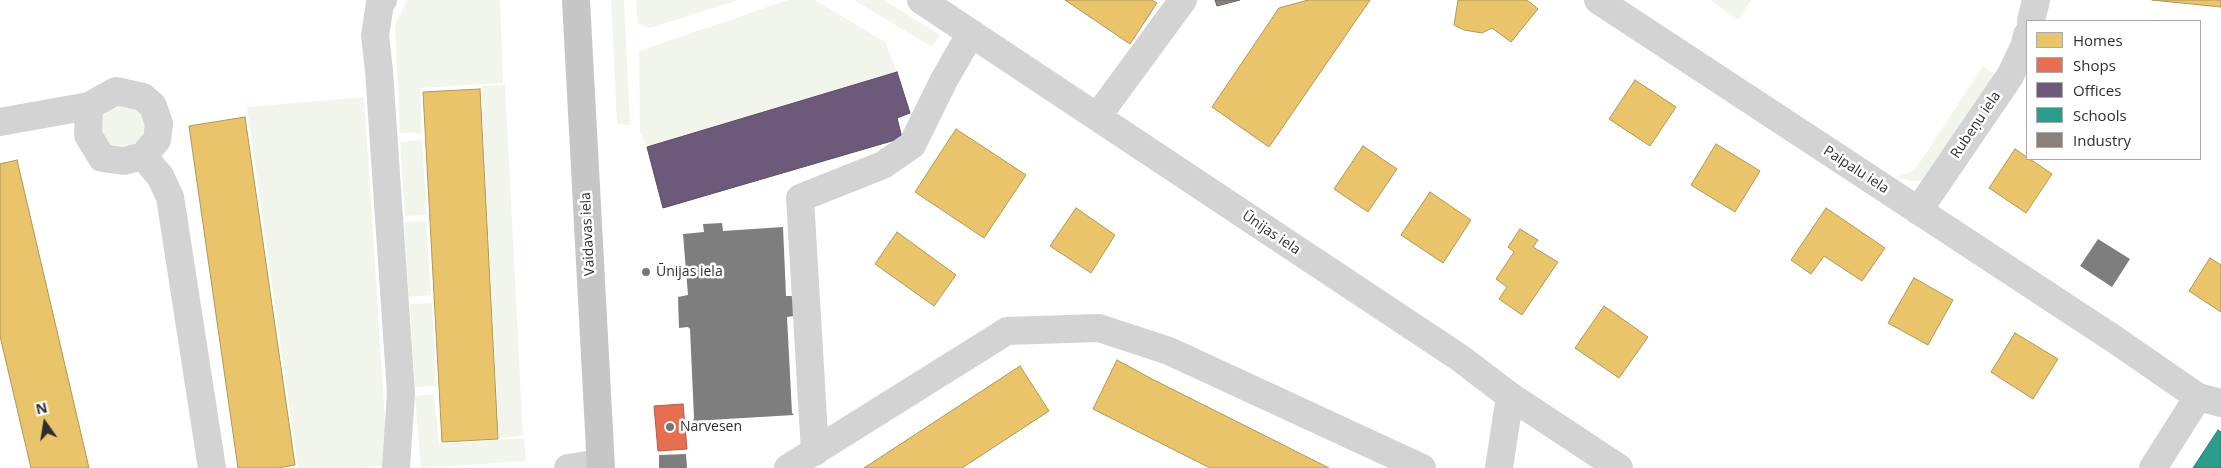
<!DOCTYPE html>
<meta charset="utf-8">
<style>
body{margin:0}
#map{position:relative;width:2221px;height:468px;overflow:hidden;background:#fff;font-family:"Open Sans",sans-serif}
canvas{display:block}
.legend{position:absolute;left:2026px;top:20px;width:175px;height:140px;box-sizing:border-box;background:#fff;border:1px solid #ababab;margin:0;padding:6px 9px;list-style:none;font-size:15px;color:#2e2e2e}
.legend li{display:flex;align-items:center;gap:10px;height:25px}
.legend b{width:25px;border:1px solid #ababab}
.north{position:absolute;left:20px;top:398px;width:50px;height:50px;-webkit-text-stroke:4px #fff;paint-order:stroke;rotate:347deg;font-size:14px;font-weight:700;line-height:20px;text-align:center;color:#2e2e2e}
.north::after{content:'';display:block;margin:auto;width:18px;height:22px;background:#2e2e2e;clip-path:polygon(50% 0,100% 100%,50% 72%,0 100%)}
</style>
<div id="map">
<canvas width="2221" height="468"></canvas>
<ul class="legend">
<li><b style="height:14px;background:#e9c46a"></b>Homes</li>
<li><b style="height:14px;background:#e76f51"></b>Shops</li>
<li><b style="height:14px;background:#6d597a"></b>Offices</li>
<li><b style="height:14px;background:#2a9d8f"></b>Schools</li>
<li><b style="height:14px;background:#8a817c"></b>Industry</li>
</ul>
<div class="north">N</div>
</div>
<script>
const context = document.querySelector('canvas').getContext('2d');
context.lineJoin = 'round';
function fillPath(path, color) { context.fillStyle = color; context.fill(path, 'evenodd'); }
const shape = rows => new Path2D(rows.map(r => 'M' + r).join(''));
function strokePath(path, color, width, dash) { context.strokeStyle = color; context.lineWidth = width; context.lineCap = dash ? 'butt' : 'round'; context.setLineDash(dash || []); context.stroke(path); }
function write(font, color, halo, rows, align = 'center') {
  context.font = font + ' "Open Sans",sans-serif'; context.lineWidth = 5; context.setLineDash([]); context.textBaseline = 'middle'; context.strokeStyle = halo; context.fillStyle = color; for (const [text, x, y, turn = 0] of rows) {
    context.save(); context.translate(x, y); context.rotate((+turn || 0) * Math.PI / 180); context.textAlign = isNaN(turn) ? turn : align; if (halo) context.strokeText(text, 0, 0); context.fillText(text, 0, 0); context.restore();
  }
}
const green = shape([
 [407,0,500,0,503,83,420,88,422,133,400,133,395,25],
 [611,0,624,0,630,125,617,124],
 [636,0,738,0,650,28,638,24],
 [788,0,815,0,885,42,897,72,647,147,640,132,639,51],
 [854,0,884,0,940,35,932,47],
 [1711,0,1751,0,1738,20],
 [1983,66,1995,75,1921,181,1910,181,1897,176,1913,171,1923,158],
 [505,85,523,436,499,438,481,86],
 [364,97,388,465,356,468,298,468,247,107],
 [117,101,141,108,149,124,142,139,130,145,109,146,98,131,101,112],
 [422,140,427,215,405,216,400,142],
 [426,221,431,295,409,297,404,222],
 [432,303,436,386,415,387,410,304],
 [434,394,439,444,524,438,526,461,421,468,415,396]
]);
const homes = shape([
 [1065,0,1152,0,1157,3,1130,44,1065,0],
 [1308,0,1370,0,1269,147,1212,107,1279,8,1308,0],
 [1458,0,1527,0,1538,9,1511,42,1492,28,1482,33,1464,30,1454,25,1458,0],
 [2152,0,2221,0,2221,7,2152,0],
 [1635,80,1676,107,1650,146,1609,119,1635,80],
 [480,89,498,439,442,442,423,92,480,89],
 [245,117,295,465,278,468,238,468,189,126,245,117],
 [956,129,1026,175,984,238,915,192,956,129],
 [1716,144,1760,171,1735,212,1691,185,1716,144],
 [1363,146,1397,169,1368,212,1334,189,1363,146],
 [2015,149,2052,174,2026,213,1989,188,2015,149],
 [17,160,89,468,31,468,0,336,0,164,17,160],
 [1430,192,1471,220,1443,263,1401,235,1430,192],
 [1076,208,1115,235,1091,273,1050,246,1076,208],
 [1826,208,1885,248,1862,281,1824,256,1811,274,1791,260,1826,208],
 [1520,229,1538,240,1533,247,1558,262,1522,315,1499,299,1507,287,1496,279,1514,252,1508,247,1520,229],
 [897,232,956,275,934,306,875,264,897,232],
 [2210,258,2221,265,2221,312,2189,291,2210,258],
 [1914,278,1953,300,1928,345,1888,323,1914,278],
 [1604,306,1648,337,1619,378,1575,348,1604,306],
 [2015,333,2058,359,2033,399,1991,372,2015,333],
 [1117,360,1154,380,1329,468,1210,468,1093,409,1117,360],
 [1020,366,1049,411,962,468,864,468,1020,366]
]);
const shops = shape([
 [683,404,687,449,658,451,654,406,683,404]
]);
const offices = shape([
 [897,72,910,113,897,118,902,138,663,208,647,147,897,72]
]);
const schools = shape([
 [2218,430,2221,432,2221,468,2193,468,2218,430]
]);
const industry = shape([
 [1215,0,1240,0,1217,6,1215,0]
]);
const building = shape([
 [722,223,723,231,783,227,786,296,793,296,794,316,787,317,792,413,794,415,693,421,694,418,690,329,688,327,679,328,678,297,688,295,683,234,704,232,703,224],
 [2098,239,2130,259,2112,287,2080,266],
 [686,454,687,468,659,468,659,455]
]);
const minor = shape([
 [383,0,380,4,375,35,379,71,401,393,396,468],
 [921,0,1460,358,1510,396,1619,468],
 [1598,0,2114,339,2198,397,2221,403],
 [2031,21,2036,0],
 [1097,117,1183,0],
 [0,122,89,106,116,91,143,97,153,106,159,124,157,140,143,156,124,161,102,158,88,135,89,106],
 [143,156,160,176,170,197,212,468],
 [1918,211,2010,76,2024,47,2027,35],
 [815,452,800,198,883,165,912,145,944,80,971,33],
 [568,468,600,463],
 [788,468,1007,331,1099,328,1169,351,1422,468],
 [1499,468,1510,396],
 [2153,468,2198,397]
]);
const major = shape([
 [576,0,601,468]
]);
const markers = [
 [646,272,5,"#777"],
 [670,427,5,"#777"]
];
const streetNames = [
 ["Rubeņu iela",1976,125,-56],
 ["Paipalu iela",1856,170,33],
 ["Ūnijas iela",1271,233,34],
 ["Vaidavas iela",588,234,-93]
];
const poiNames = [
 ["Ūnijas iela",656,272],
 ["Narvesen",680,427]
];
fillPath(green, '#f1f5eb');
fillPath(homes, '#e9c46a');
strokePath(homes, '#b19758', 1);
fillPath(shops, '#e76f51');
strokePath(shops, '#b05c46', 1);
fillPath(offices, '#6d597a');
strokePath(offices, '#5a4c63', 1);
fillPath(schools, '#2a9d8f');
strokePath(schools, '#2b7c72', 1);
fillPath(industry, '#8a817c');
strokePath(industry, '#6e6865', 1);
fillPath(building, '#7e7e7e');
strokePath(minor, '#d3d3d3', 28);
strokePath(major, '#c6c6c6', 28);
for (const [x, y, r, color] of markers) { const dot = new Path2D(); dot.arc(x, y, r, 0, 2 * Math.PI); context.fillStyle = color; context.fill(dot); strokePath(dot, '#fff', 2); }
write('14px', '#2e2e2e', '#fff', streetNames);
write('14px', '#2e2e2e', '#fff', poiNames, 'left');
</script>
